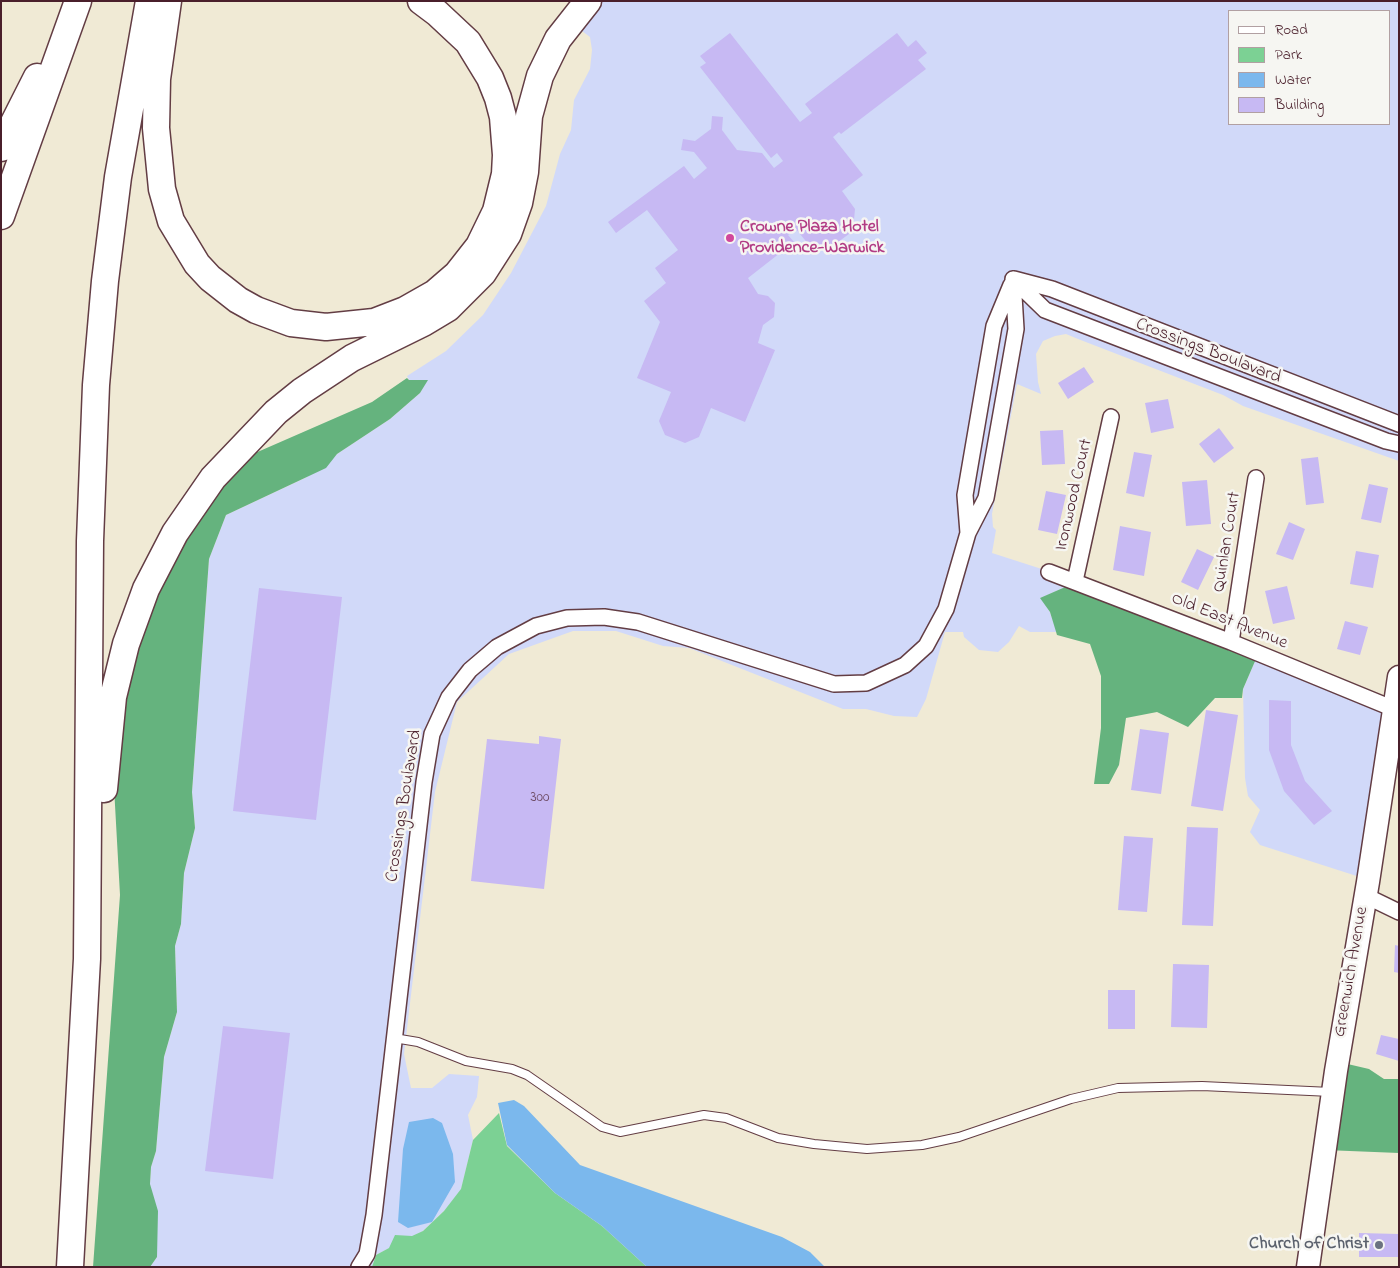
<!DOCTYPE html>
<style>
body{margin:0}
#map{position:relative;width:1400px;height:1268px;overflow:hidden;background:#f0ead5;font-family:"Indie Flower",sans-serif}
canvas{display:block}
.frame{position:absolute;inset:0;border:2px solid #4a1f2b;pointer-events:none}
.legend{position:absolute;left:1228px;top:10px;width:162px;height:115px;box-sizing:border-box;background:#f6f6f2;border:1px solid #b1a0a2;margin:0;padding:6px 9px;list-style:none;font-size:15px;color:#4a1f2b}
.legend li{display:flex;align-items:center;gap:10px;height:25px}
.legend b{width:25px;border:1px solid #b1a0a2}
</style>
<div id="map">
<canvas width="1400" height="1268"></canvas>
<div class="frame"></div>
<ul class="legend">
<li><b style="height:6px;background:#fff"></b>Road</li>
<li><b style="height:14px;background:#7cd194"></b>Park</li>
<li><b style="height:14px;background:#7bb8ed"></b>Water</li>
<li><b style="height:14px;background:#c7b9f3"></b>Building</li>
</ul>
</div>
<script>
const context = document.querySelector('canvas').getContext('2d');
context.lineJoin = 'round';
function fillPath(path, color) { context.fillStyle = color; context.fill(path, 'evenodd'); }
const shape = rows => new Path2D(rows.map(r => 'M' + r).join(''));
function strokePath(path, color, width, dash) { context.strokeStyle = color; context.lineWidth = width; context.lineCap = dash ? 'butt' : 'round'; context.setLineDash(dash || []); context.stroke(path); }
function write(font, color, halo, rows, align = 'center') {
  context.font = font + ' "Indie Flower",sans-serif'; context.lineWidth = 5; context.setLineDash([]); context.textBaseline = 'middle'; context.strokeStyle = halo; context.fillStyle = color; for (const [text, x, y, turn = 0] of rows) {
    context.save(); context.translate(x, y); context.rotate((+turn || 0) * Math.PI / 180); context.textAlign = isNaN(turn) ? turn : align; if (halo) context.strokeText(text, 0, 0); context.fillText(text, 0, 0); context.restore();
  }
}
const built = shape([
 [594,1,1399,1,1399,461,1243,406,1223,395,1078,339,1066,334,1055,336,1043,341,1036,354,1038,382,1041,394,1017,384,992,514,993,527,996,530,992,553,1079,581,1041,598,1050,612,1057,632,1030,632,1019,626,1009,642,998,652,979,650,964,637,963,632,945,632,926,699,917,717,894,716,866,709,843,709,689,648,663,646,616,631,573,631,509,654,457,702,435,792,404,1054,411,1088,432,1088,449,1074,479,1076,477,1097,468,1115,473,1140,461,1190,447,1208,423,1231,376,1255,372,1267,150,1267,157,1257,150,1184,151,1167,156,1151,164,1057,177,1012,175,946,181,924,184,873,195,828,192,792,209,559,226,515,305,478,328,463,337,454,390,419,420,393,427,380,409,380,407,376,446,351,483,315,511,273,546,206,560,154,571,130,574,100,590,69,592,50,590,37,574,25],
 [1229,11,1389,11,1389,124,1229,124],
 [1259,652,1394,707,1366,879,1260,845,1250,832,1260,810,1248,796,1245,778,1243,689]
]);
const green = shape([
 [499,1113,507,1146,555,1193,602,1226,647,1267,372,1267,376,1255,389,1248,395,1235,412,1236,423,1231,444,1211,461,1189,473,1140]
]);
const forest = shape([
 [407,378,409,380,428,380,420,393,390,419,337,454,326,468,226,515,209,559,192,792,195,828,184,873,181,924,175,946,177,1012,164,1057,156,1151,151,1167,150,1184,158,1211,157,1257,150,1267,93,1267,120,895,112,751,140,613,230,464,372,402],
 [1079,581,1259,652,1243,689,1242,698,1215,698,1188,727,1157,712,1126,718,1119,765,1109,784,1094,784,1101,728,1101,676,1090,644,1057,635,1050,612,1040,598],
 [1339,1062,1369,1069,1384,1079,1399,1079,1399,1153,1325,1150]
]);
const water = shape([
 [514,1100,524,1106,580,1165,782,1237,810,1252,825,1267,647,1267,602,1226,555,1193,507,1145,498,1103],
 [433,1118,442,1123,453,1154,455,1182,432,1222,408,1228,398,1222,403,1149,409,1122]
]);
const building = shape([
 [730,33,800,122,812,113,805,104,897,33,908,47,916,40,927,53,918,60,926,69,841,134,839,132,833,137,863,175,842,191,855,209,853,231,830,248,809,245,796,229,788,235,794,242,748,278,758,294,768,296,775,303,774,317,763,325,758,343,775,350,745,422,711,408,699,437,685,443,665,435,659,421,671,392,637,378,660,322,644,301,666,283,655,268,678,250,647,210,616,233,608,222,684,166,694,179,707,168,694,152,681,150,683,139,695,141,711,129,712,116,723,117,722,130,737,150,762,153,774,168,783,161,777,153,771,158,700,67,706,63,700,56],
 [1084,367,1094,382,1068,399,1058,383],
 [1168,399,1174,428,1151,433,1145,403],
 [1219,428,1234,448,1214,463,1199,444],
 [1063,430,1065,464,1042,465,1040,431],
 [1134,452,1152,455,1144,497,1126,493],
 [1318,457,1324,503,1306,505,1301,459],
 [1207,480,1211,524,1186,526,1182,482],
 [1369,484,1388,488,1381,523,1361,519],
 [1046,491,1066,495,1057,534,1038,530],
 [1289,522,1305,529,1293,560,1276,554],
 [1120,526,1151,532,1144,576,1113,570],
 [1197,549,1214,557,1198,590,1181,582],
 [1356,551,1379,555,1373,588,1350,584],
 [1287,586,1295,619,1273,624,1265,591],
 [259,588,342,597,316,820,233,811],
 [1345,621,1368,627,1360,655,1337,649],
 [1269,700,1291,701,1291,745,1305,781,1332,811,1314,825,1284,791,1269,750],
 [1206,710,1238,715,1223,811,1191,806],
 [1140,729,1169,733,1161,794,1131,790],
 [539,736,561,739,544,889,471,881,487,739,539,744],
 [1187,827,1218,828,1213,926,1182,925],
 [1124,836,1153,838,1147,912,1118,910],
 [1395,945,1399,946,1399,973,1394,972],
 [1173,964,1209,965,1207,1028,1171,1027],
 [1108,990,1135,990,1135,1029,1108,1029],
 [223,1026,290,1033,273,1179,205,1171],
 [1381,1035,1399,1039,1399,1061,1376,1054],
 [1359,1233,1399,1234,1399,1257,1359,1257]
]);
const service = shape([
 [394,1038,418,1042,466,1061,512,1069,527,1075,602,1127,620,1132,704,1115,726,1118,778,1138,814,1144,867,1149,922,1145,959,1137,1071,1099,1118,1088,1202,1086,1331,1092]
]);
const minor = shape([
 [1013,279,1045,310,1386,441,1399,444],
 [1014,279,1052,289,1399,424],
 [968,533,965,495,994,326,1011,285],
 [1049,572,1231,642,1399,711],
 [1075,581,1111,417],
 [1231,642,1256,478],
 [1366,896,1399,912],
 [359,1267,367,1254,374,1215,424,782,432,734,449,697,470,670,497,647,536,626,567,618,604,617,638,622,834,684,866,683,905,665,926,646,946,609,968,533,986,498,1016,329,1013,279]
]);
const primary = shape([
 [1308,1267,1336,1071,1368,882,1399,677]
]);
const motorway = shape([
 [168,1,157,79,156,128,162,189,171,221,197,264,210,278,238,300,256,310,291,323,326,327,374,322,405,310,435,293,457,274,479,246,496,211,505,174,506,155,503,117,498,98,490,78,468,42,437,13,421,1],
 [1,148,37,77],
 [1,216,78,1],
 [104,789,113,697,126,644,146,589,175,533,213,478,276,412,302,391,352,358,423,323,448,308,483,273,508,234,519,203,525,172,529,116,540,76,558,39,588,1],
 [70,1267,87,959,90,541,96,385,105,281,118,177,149,1]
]);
const markers = [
 [730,238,5,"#d1479c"],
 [1379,1245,5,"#6b7280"]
];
const numberNames = [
 ["300",540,799]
];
const hotelNames = [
 ["Crowne Plaza Hotel",740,228],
 ["Providence-Warwick",740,249]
];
const streetNames = [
 ["Crossings Boulavard",1208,352,21],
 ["Ironwood Court",1075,495,-77],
 ["Quinlan Court",1228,542,-81],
 ["Old East Avenue",1229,622,22],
 ["Crossings Boulavard",405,806,-81],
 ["Greenwich Avenue",1352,972,-80]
];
const worshipNames = [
 ["Church of Christ",1369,1245]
];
fillPath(built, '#d1d9f9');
fillPath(green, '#7cd194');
fillPath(forest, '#65b37e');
fillPath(water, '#7bb8ed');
fillPath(building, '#c7b9f3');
strokePath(service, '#633d44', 10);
strokePath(minor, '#633d44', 18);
strokePath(primary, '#633d44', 25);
strokePath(motorway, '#633d44', 29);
strokePath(service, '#fff', 8);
strokePath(minor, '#fff', 15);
strokePath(primary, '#fff', 22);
strokePath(motorway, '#fff', 26);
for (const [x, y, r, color] of markers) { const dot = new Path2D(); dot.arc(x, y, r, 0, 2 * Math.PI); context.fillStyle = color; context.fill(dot); strokePath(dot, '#f6f6f2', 2); }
write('15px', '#69465d', null, numberNames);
write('bold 18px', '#b23c85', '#f6f6f2', hotelNames, 'left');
write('18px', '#4a1f2b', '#f6f6f2', streetNames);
write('bold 18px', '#5b616d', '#f6f6f2', worshipNames, 'right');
</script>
